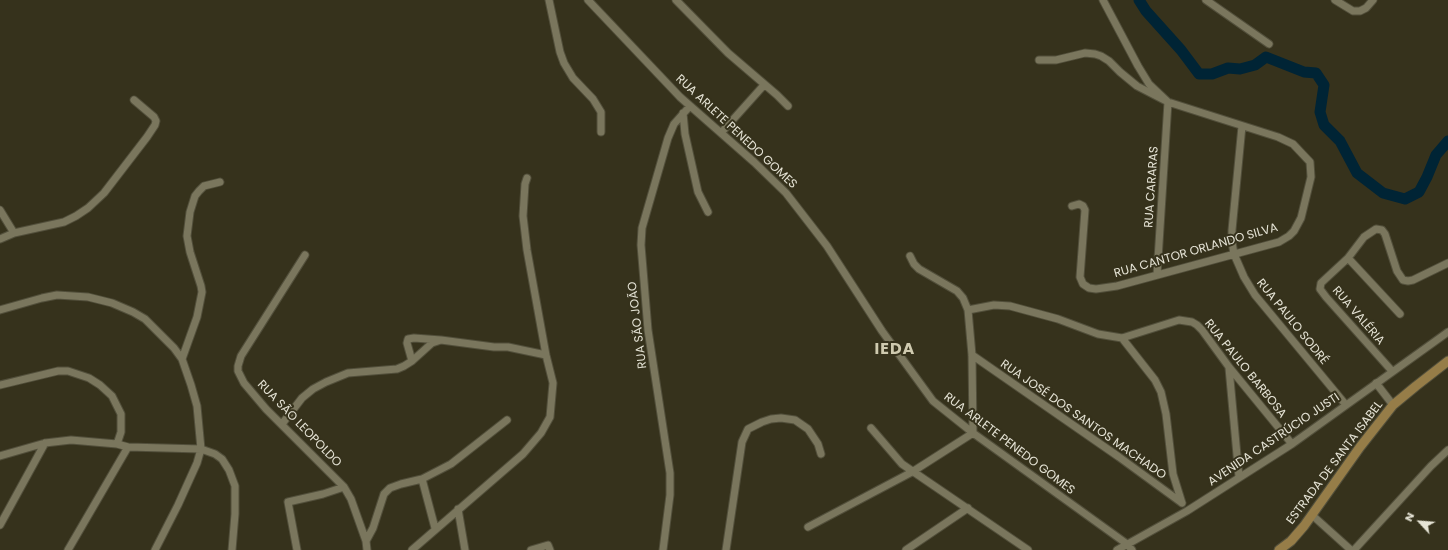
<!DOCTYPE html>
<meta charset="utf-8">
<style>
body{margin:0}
#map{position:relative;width:1448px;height:550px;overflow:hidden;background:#36321c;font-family:Poppins,sans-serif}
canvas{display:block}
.north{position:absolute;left:1400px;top:502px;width:40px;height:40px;-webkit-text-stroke:3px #36321c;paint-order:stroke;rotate:296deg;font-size:11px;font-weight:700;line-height:16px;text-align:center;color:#e6e4d6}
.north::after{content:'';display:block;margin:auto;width:14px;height:18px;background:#e6e4d6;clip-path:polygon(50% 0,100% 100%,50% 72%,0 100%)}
</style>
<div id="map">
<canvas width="1448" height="550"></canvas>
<div class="north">N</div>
</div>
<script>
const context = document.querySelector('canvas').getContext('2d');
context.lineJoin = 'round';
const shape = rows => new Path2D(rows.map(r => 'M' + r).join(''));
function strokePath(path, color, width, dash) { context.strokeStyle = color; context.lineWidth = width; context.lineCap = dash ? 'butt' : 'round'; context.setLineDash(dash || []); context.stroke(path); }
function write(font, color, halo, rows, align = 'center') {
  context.font = font + ' Poppins,sans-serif'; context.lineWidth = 4; context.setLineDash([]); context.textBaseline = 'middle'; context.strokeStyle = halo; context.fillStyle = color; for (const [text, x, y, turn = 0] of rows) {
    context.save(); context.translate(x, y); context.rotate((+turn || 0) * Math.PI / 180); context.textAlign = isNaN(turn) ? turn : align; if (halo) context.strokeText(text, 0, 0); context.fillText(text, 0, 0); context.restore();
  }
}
const river = shape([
 [1139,0,1146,11,1181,50,1199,74,1212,74,1228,68,1240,69,1255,65,1266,57,1304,72,1316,73,1324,85,1320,112,1324,125,1340,141,1357,173,1383,193,1405,199,1419,192,1427,177,1436,155,1448,141]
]);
const minor = shape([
 [549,0,560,52,564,63,573,78,593,99,601,112,601,132],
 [588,0,680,97,754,162,786,193,827,246,882,331,933,401,973,433,1127,544,1132,550],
 [676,0,728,53,777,95,788,106],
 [1206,0,1269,44],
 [1335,0,1353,11,1360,11,1366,8,1373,0],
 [1039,60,1056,60,1085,53,1095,54,1101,56,1109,61,1120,72,1137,86,1168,102,1157,275],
 [683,113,685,134,698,192,708,212],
 [1242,126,1232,230,1232,242,1234,254,1244,277,1255,295,1346,405],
 [721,133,764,85],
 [1072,206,1079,204,1083,206,1085,210,1080,277,1083,284,1089,288,1096,289,1117,286,1279,242,1289,236,1294,231,1301,218,1311,177,1310,162,1293,144,1278,137,1168,102,1149,84,1138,66,1103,0],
 [0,210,14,233],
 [0,239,14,233,64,222,76,216,88,208,104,193,147,137,155,125,156,121,154,117,134,100],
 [305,255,241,356,238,366,238,371,244,383,266,409,344,487,351,499,366,541,367,550],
 [1348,258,1400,314],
 [0,310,42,298,57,295,88,297,112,303,133,312,145,319,174,348,182,359,191,385,197,406,201,449,197,463,178,505,155,550],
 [968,310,994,305,1010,306,1058,319,1098,334,1122,338,1179,320,1192,322,1197,325,1202,330,1229,367,1292,444],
 [1122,338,1155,380,1161,392,1166,414,1173,474,1182,503],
 [972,355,1119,457,1182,503],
 [182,359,197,317,202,292,201,286,190,252,187,236,190,212,195,196,199,191,204,186,220,182],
 [412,361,407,343,408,339,414,338,441,340,494,347,508,347,546,355],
 [1229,368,1239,477],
 [1392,371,1326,297,1320,289,1321,283,1348,258,1364,237,1376,229,1382,230,1385,234,1397,271,1403,280,1408,281,1413,280,1448,263],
 [1376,383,1393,405],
 [0,385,58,371,68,371,89,378,100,385,112,396,121,414,121,432,117,444],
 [282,424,302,398,313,389,326,382,348,373,397,369,404,366,412,361,432,343,441,340],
 [871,428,902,464,1028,550],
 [0,456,45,443,71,440,117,444,128,447,201,449,215,454,222,459,229,470,235,486,235,514,232,550],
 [422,479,435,528],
 [458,509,465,550],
 [1312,515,1351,550],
 [0,525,45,443],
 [808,527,912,472,973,433,972,355,968,310,963,298,957,291,919,269,914,264,910,256],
 [366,541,373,528,384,494,390,488,401,484,422,479,451,464,507,420],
 [68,550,128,447],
 [297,550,288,502,323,494,344,487],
 [412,550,523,454,541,433,550,417,553,383,546,355,527,250,523,216,525,184,527,178],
 [531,550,548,545,550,550],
 [663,550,670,495,670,473,648,330,641,245,642,228,668,138,674,124,690,106],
 [726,550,742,442,748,429,762,422,771,419,781,418,795,420,808,429,818,444,821,454],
 [906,550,968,508],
 [1117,550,1187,511,1292,444,1448,332],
 [1354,550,1431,466,1448,450]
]);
const major = shape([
 [1279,550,1291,541,1304,526,1360,447,1393,405,1416,386,1448,361]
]);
const streetNames = [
 ["RUA ARLETE PENEDO GOMES",736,132,43],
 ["RUA CARARAS",1152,187,-86],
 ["RUA CANTOR ORLANDO SILVA",1196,251,-16],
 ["RUA VALÉRIA",1358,316,49],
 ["RUA PAULO SODRÉ",1292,322,51],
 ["RUA SÃO JOÃO",638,325,-97],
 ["RUA PAULO BARBOSA",1245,369,51],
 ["RUA JOSÉ DOS SANTOS MACHADO",1083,420,35],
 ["RUA SÃO LEOPOLDO",299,424,46],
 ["AVENIDA CASTRÚCIO JUSTI",1274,440,-34],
 ["RUA ARLETE PENEDO GOMES",1009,444,37],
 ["ESTRADA DE SANTA ISABEL",1335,463,-53]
];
const districtNames = [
 ["IEDA",895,350]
];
strokePath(river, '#002435', 11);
strokePath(minor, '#524f3b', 9);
strokePath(major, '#524f3b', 11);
strokePath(minor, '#7a765d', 7);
strokePath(major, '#967d48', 9);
write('12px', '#e6e4d6', '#36321c', streetNames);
context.letterSpacing = '1px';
write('bold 16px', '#cfcaaf', '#36321c', districtNames);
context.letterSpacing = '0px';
</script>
